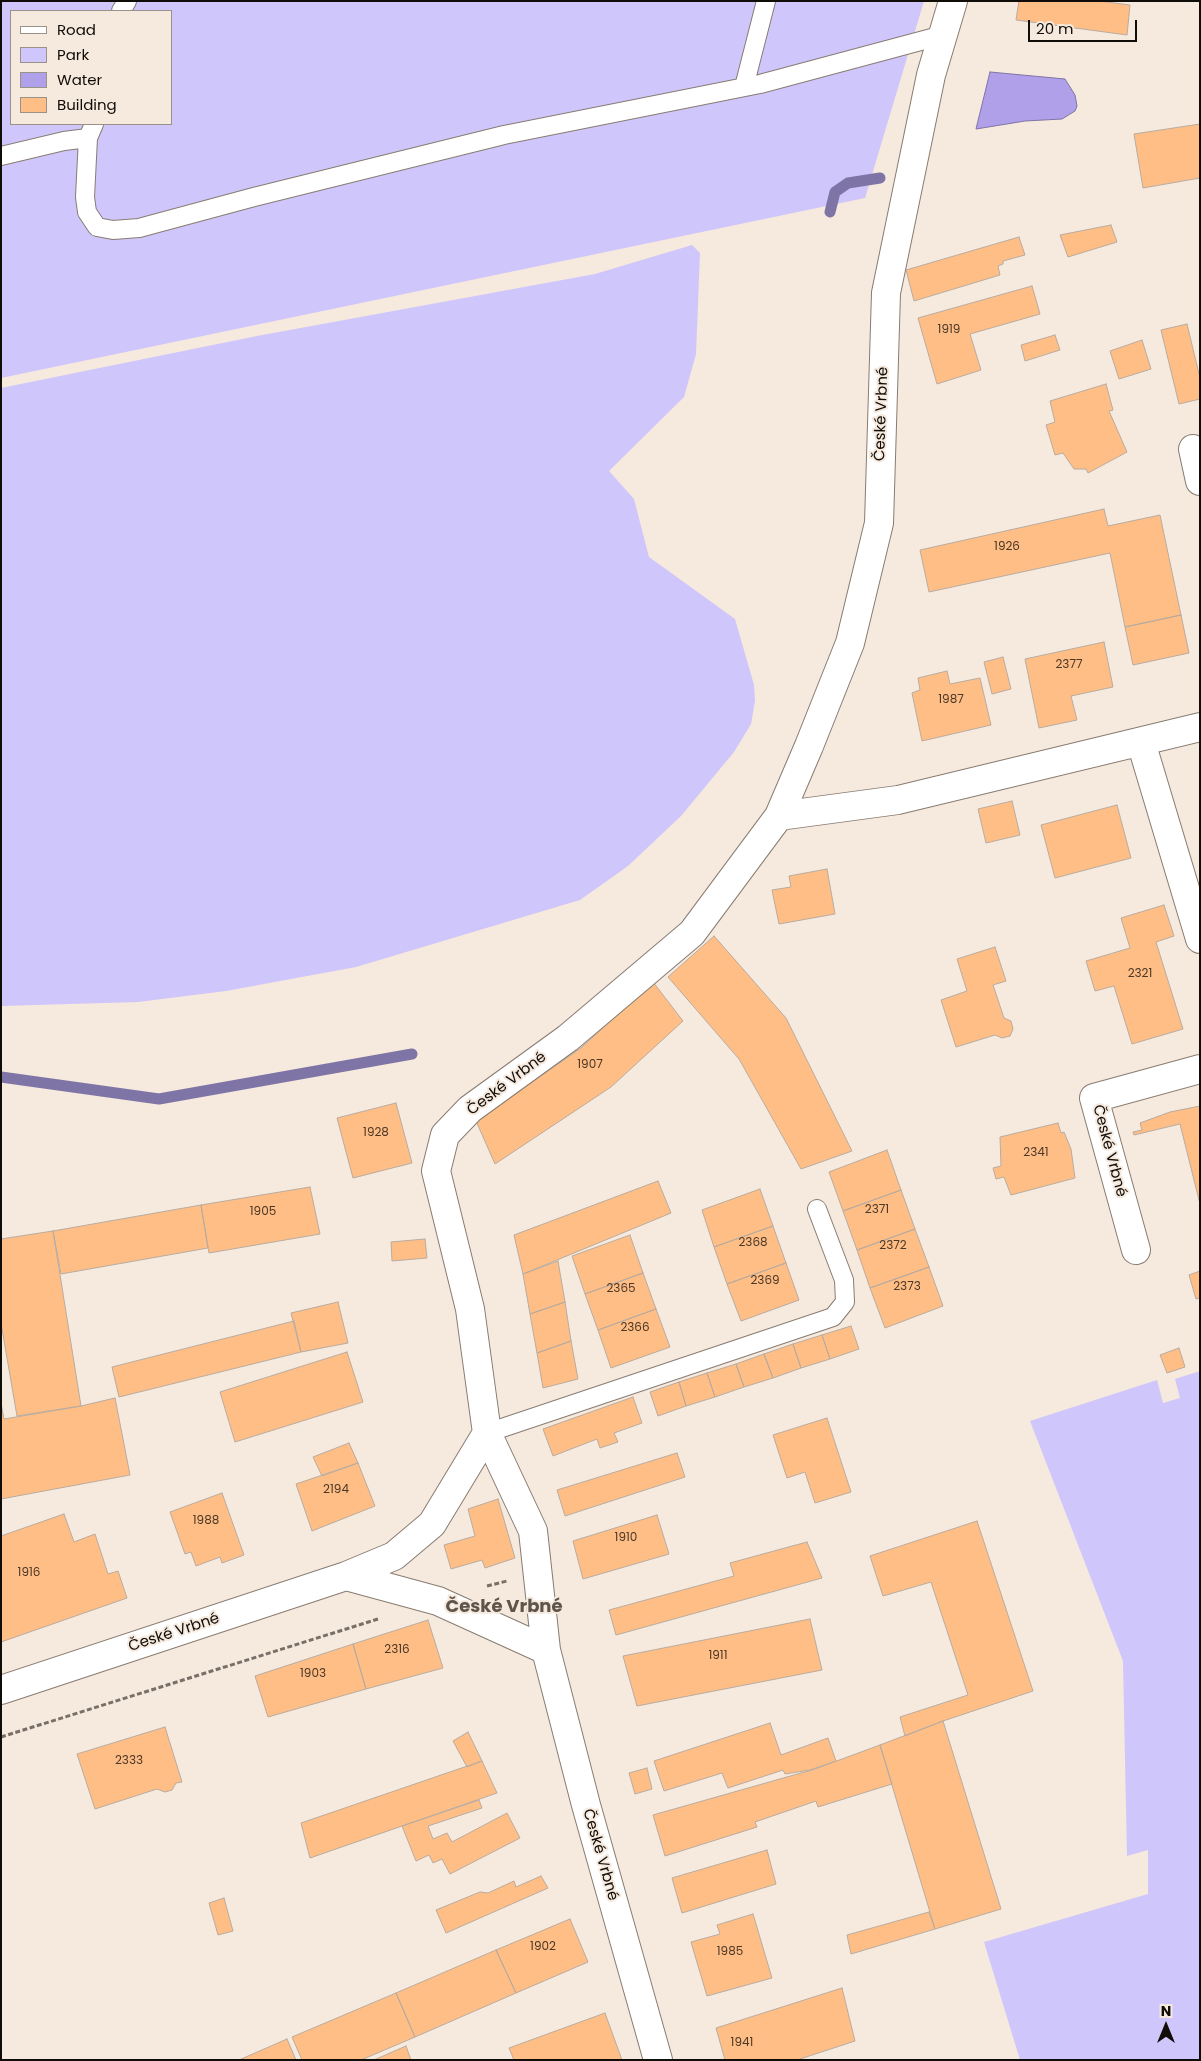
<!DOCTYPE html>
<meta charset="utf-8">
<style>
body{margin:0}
#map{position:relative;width:1201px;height:2061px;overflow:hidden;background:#f6e9dd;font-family:Poppins,sans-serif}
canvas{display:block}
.frame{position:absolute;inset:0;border:2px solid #100c08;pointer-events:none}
.legend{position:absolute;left:10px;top:10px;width:162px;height:115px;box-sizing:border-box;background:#f6e9dd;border:1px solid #9a9188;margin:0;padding:6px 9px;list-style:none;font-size:15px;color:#100c08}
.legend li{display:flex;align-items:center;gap:10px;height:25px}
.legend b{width:25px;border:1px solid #9a9188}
.north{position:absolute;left:1141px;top:2001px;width:50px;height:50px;-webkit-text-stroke:4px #f6e9dd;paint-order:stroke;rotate:0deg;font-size:14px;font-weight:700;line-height:20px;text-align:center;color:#100c08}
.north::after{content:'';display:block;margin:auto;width:18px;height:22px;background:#100c08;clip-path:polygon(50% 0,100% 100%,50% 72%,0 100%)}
.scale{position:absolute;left:1028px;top:20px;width:109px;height:22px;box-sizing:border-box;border:2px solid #100c08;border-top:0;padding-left:6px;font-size:15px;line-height:18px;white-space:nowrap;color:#100c08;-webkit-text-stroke:4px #f6e9dd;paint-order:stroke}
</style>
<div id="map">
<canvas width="1201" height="2061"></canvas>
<div class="frame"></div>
<ul class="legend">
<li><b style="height:6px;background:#fff"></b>Road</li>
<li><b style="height:14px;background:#cfc6fb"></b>Park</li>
<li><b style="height:14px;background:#afa0e9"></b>Water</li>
<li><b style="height:14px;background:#ffbe85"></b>Building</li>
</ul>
<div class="north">N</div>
<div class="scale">20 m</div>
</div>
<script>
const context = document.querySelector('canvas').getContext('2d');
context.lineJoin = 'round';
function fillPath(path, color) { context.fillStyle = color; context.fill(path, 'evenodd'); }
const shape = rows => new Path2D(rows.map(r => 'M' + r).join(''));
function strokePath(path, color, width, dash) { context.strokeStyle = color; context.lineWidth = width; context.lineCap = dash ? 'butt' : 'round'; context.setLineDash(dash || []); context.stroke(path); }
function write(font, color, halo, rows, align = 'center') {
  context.font = font + ' Poppins,sans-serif'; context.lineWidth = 4; context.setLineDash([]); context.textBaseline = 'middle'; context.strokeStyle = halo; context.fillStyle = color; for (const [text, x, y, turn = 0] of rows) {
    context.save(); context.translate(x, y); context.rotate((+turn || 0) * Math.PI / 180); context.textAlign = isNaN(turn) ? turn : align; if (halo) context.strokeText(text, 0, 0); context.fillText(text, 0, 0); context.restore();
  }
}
const green = shape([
 [1,1,924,1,865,198,1,378],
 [11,11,171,11,171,124,11,124],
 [692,245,700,253,696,354,684,397,609,471,634,499,649,557,735,619,754,685,755,701,751,724,734,752,681,816,628,866,580,900,356,967,226,991,138,1002,1,1006,1,388,257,336,595,274],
 [1200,1371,1200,2060,1020,2060,984,1942,1148,1894,1148,1850,1127,1856,1123,1661,1030,1421,1157,1380,1163,1403,1180,1398,1175,1379]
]);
const water = shape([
 [990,72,1065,79,1075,95,1077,106,1075,111,1062,119,1025,121,976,129,990,72]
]);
const stream = shape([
 [830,212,835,192,848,183,880,178],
 [1,1077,159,1099,412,1054]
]);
const building = shape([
 [1019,1,1099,1,1130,5,1127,35,1016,20,1019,1],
 [1200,124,1200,178,1143,188,1134,134,1200,124],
 [1111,225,1117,242,1068,257,1060,235,1111,225],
 [1019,237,1025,255,1003,261,1003,264,998,266,1000,275,914,301,906,270,1019,237],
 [1032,286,1040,314,970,334,981,370,937,384,918,318,1032,286],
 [1187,324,1200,378,1200,399,1179,404,1161,330,1187,324],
 [1055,335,1060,350,1025,361,1021,345,1055,335],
 [1142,340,1151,369,1119,379,1110,351,1142,340],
 [1106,384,1113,410,1109,411,1127,452,1088,473,1086,469,1074,469,1063,453,1055,455,1046,425,1055,422,1050,401,1106,384],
 [1104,509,1108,526,1160,515,1181,615,1125,627,1110,553,929,592,920,550,1104,509],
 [1181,615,1189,653,1133,665,1125,627,1181,615],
 [1104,642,1113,687,1071,696,1077,720,1039,728,1025,659,1104,642],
 [1003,657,1011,689,992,694,984,662,1003,657],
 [947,671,950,684,980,678,991,725,922,741,912,693,920,690,918,678,947,671],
 [1012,801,1020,835,986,843,978,809,1012,801],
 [1117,805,1131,858,1055,878,1041,825,1117,805],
 [827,869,835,914,779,924,772,890,791,887,789,876,827,869],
 [1164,905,1174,936,1156,942,1183,1029,1132,1044,1114,986,1095,991,1086,961,1130,948,1121,918,1164,905],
 [714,936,786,1018,852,1151,801,1169,739,1059,668,977,714,936],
 [995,947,1006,981,993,985,1004,1018,1011,1021,1013,1029,1010,1036,1002,1038,995,1035,956,1047,941,1000,967,991,957,959,995,947],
 [653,982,683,1021,611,1087,495,1164,476,1121,581,1048,653,982],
 [396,1103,412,1163,353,1178,337,1118,396,1103],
 [1200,1106,1200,1204,1180,1124,1134,1135,1133,1132,1142,1130,1140,1123,1170,1112,1200,1106],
 [1058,1123,1061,1133,1064,1132,1071,1149,1075,1178,1011,1195,1004,1177,996,1179,993,1168,1001,1166,1000,1137,1058,1123],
 [887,1150,901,1190,843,1211,829,1172,887,1150],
 [658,1181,671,1213,523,1274,514,1235,658,1181],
 [310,1187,320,1234,209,1253,201,1205,310,1187],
 [760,1189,773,1226,714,1247,702,1210,760,1189],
 [901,1190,915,1229,857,1250,843,1211,901,1190],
 [201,1205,208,1248,61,1274,53,1231,201,1205],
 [773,1226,786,1263,727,1284,714,1247,773,1226],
 [915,1229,929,1267,870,1288,857,1250,915,1229],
 [53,1231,81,1406,17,1416,1,1323,1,1239,53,1231],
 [630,1235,643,1273,585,1294,572,1256,630,1235],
 [425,1239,427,1258,392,1261,391,1242,425,1239],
 [558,1261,565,1302,530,1314,523,1274,558,1261],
 [786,1263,799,1300,741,1321,727,1284,786,1263],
 [929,1267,943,1306,885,1328,870,1288,929,1267],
 [1200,1271,1200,1298,1196,1299,1189,1275,1200,1271],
 [643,1273,656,1309,598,1330,585,1294,643,1273],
 [338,1302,348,1343,301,1352,291,1313,338,1302],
 [565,1302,571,1341,537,1353,530,1314,565,1302],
 [656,1309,670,1347,611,1368,598,1330,656,1309],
 [294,1321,301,1352,119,1397,112,1367,294,1321],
 [851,1326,859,1349,830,1359,822,1335,851,1326],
 [822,1335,830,1359,801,1368,793,1344,822,1335],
 [571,1341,578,1379,543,1388,537,1353,571,1341],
 [793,1344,801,1368,773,1378,764,1354,793,1344],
 [1179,1348,1185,1367,1167,1373,1160,1355,1179,1348],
 [347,1352,363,1402,235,1442,220,1392,347,1352],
 [764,1354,773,1378,744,1387,736,1364,764,1354],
 [736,1364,744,1387,715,1397,707,1373,736,1364],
 [707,1373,715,1397,686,1406,679,1382,707,1373],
 [679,1382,686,1406,658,1416,650,1392,679,1382],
 [633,1397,642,1423,614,1433,618,1442,600,1448,597,1439,553,1456,543,1429,633,1397],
 [115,1398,130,1475,1,1499,1,1403,4,1419,81,1406,115,1398],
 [827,1418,851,1492,815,1503,805,1472,787,1478,773,1435,827,1418],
 [349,1443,358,1463,322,1476,313,1457,349,1443],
 [677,1453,685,1477,565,1516,557,1490,677,1453],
 [358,1463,375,1506,312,1531,296,1484,358,1463],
 [222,1493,244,1555,222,1563,220,1557,196,1566,191,1552,185,1554,170,1512,222,1493],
 [498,1499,515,1558,485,1568,482,1560,451,1569,444,1545,475,1536,468,1509,498,1499],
 [64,1514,74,1542,95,1534,108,1574,118,1571,127,1598,1,1642,1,1536,64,1514],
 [657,1515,669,1554,583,1579,573,1541,657,1515],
 [977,1521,1033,1691,943,1721,905,1736,900,1717,968,1695,931,1582,883,1596,870,1556,977,1521],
 [807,1542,822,1578,616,1635,609,1610,734,1576,730,1563,807,1542],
 [810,1619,822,1670,637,1706,623,1656,810,1619],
 [428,1620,443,1668,366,1689,353,1644,428,1620],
 [353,1644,366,1689,268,1717,255,1676,353,1644],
 [943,1721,1001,1909,935,1929,880,1745,943,1721],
 [770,1723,781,1755,828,1738,836,1761,810,1770,785,1774,783,1770,728,1788,722,1773,664,1791,654,1761,770,1723],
 [165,1727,182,1782,176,1783,172,1790,165,1792,157,1789,95,1809,77,1754,165,1727],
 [468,1732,482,1761,467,1767,453,1741,468,1732],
 [880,1745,892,1784,818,1807,816,1801,755,1822,757,1827,665,1856,653,1815,815,1769,880,1745],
 [482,1761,497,1793,310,1858,301,1823,482,1761],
 [647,1768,652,1789,635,1794,629,1773,647,1768],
 [479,1800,482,1808,428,1826,433,1839,447,1833,452,1842,507,1813,520,1838,450,1874,442,1859,433,1863,429,1855,416,1861,402,1826,479,1800],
 [767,1850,776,1884,682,1913,672,1878,767,1850],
 [541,1876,548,1888,446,1933,436,1910,480,1892,488,1893,514,1881,516,1887,541,1876],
 [224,1898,233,1931,218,1935,209,1903,224,1898],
 [929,1912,935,1929,851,1954,847,1935,929,1912],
 [753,1914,772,1978,707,1996,691,1942,720,1934,717,1925,753,1914],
 [570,1919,588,1962,516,1993,496,1950,570,1919],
 [496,1950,516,1993,415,2037,396,1993,496,1950],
 [842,1988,855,2041,797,2060,725,2060,716,2028,842,1988],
 [396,1993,415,2037,361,2060,302,2060,292,2037,396,1993],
 [605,2013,622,2060,514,2060,509,2048,605,2013],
 [287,2039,296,2060,239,2060,287,2039],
 [406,2046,411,2060,374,2060,406,2046]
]);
const path = shape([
 [487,1586,507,1581],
 [1,1737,378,1619]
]);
const lane = shape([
 [121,11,127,1],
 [744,87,766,1],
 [88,138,94,124],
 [1,156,64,141,88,138,85,197,87,212,97,227,113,230,139,228,254,197,504,135,760,84,943,35],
 [487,1433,833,1317,845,1302,844,1280,817,1209]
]);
const street = shape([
 [1193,449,1200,481],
 [1141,742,1200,939],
 [779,816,898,800,1200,727],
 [1136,1250,1094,1098,1200,1069],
 [487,1433,533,1531,546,1650,586,1805,658,2060],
 [346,1576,438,1601,546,1650],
 [1,1690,346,1576,394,1556,432,1524,487,1433,470,1309,436,1171,445,1135,470,1109,568,1038,692,933,779,816,809,746,850,643,879,523,886,293,931,75,953,1]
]);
const numberNames = [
 ["1919",949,330],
 ["1926",1007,547],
 ["2377",1069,665],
 ["1987",951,700],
 ["2321",1140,974],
 ["1907",590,1065],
 ["1928",376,1133],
 ["2341",1036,1153],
 ["2371",877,1210],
 ["1905",263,1212],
 ["2368",753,1243],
 ["2372",893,1246],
 ["2369",765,1281],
 ["2373",907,1287],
 ["2365",621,1289],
 ["2366",635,1328],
 ["2194",336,1490],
 ["1988",206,1521],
 ["1910",626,1538],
 ["1916",29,1573],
 ["2316",397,1650],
 ["1911",718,1656],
 ["1903",313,1674],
 ["2333",129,1761],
 ["1902",543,1947],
 ["1985",730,1952],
 ["1941",742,2043]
];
const streetNames = [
 ["České Vrbné",882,414,-88],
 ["České Vrbné",507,1084,-37],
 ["České Vrbné",1109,1151,75],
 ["České Vrbné",174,1633,-18],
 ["České Vrbné",600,1855,74]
];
const quarterNames = [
 ["České Vrbné",504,1607]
];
fillPath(green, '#cfc6fb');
fillPath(water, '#afa0e9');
strokePath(water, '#7f74a6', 1);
strokePath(stream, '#7f74a6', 11);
fillPath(building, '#ffbe85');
strokePath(building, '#b8aba0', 1);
strokePath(lane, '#887c72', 20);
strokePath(street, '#887c72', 30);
strokePath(path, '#787068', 3, [5, 2.5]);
strokePath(lane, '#fff', 18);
strokePath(street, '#fff', 28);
write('12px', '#4c3827', null, numberNames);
write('15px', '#100c08', '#f6e9dd', streetNames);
write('bold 18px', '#5f544a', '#f6e9dd', quarterNames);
</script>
